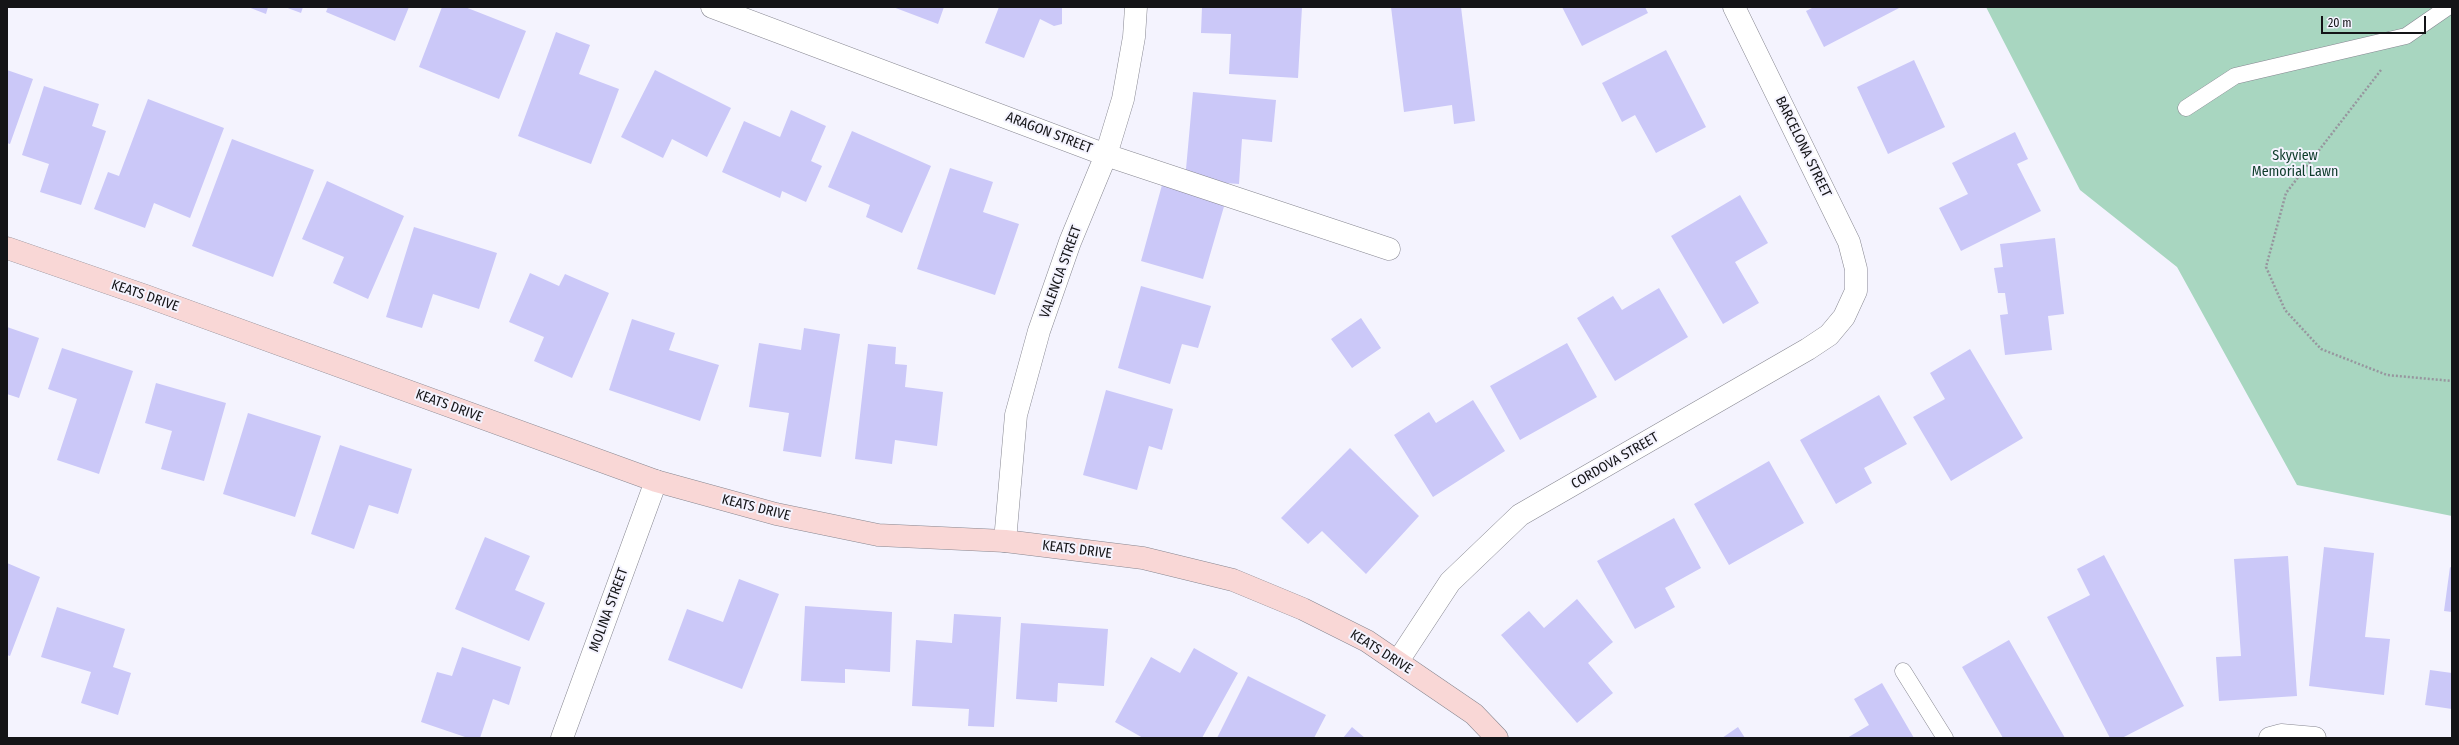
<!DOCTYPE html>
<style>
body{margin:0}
#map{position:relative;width:2459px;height:745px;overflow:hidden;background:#f4f3fe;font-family:"Fira Sans Condensed",sans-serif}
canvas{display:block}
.frame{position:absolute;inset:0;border:8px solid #141417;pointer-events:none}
.scale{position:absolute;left:2321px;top:16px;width:105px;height:18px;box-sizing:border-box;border:2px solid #141417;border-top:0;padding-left:5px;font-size:12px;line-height:14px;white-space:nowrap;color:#141417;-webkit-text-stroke:3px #f4f3fe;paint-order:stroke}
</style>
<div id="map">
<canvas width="2459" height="745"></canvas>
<div class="frame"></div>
<div class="scale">20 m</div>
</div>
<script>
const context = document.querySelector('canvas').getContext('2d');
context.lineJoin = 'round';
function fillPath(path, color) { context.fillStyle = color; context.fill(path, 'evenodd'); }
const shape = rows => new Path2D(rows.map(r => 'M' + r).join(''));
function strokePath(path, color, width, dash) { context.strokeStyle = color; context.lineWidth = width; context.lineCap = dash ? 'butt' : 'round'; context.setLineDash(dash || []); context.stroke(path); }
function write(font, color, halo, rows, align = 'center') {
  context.font = font + ' "Fira Sans Condensed",sans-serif'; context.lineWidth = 4; context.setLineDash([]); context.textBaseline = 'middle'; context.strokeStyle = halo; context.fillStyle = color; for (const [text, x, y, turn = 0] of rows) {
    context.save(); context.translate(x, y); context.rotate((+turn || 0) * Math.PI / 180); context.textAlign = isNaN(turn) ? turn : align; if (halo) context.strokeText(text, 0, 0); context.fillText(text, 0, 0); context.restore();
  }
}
const green = shape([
 [1986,7,2452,7,2452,516,2297,485,2177,267,2080,190]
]);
const building = shape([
 [248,7,268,7,266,14],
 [285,7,303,7,301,13],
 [328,7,409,7,395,41,326,12],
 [442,7,465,7,526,31,499,99,419,67],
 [893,7,944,7,938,24],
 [999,7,1062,7,1062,24,1054,26,1040,19,1024,58,985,43],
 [1202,7,1302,7,1298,78,1229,74,1231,34,1201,33],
 [1391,7,1461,7,1475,121,1454,124,1452,105,1404,112],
 [1562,7,1645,7,1648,13,1582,46],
 [1814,7,1901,7,1824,47,1806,11],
 [556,32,590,45,579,74,619,89,591,164,518,136],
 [1666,50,1706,127,1656,153,1635,115,1622,122,1602,83],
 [1914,60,1945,127,1888,154,1857,87],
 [7,70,33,79,10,144,7,143],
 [655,70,731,108,707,157,672,139,663,158,621,137],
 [44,86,99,104,92,126,106,131,81,205,40,192,49,164,22,155],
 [1193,92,1276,100,1272,142,1242,139,1239,184,1185,180],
 [148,99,224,128,190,218,154,203,145,228,94,209,108,172,119,176],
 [791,110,826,126,811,161,822,166,806,202,782,191,780,198,722,172,744,121,780,137],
 [852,131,931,166,902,233,866,217,870,205,828,187],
 [2015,132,2028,159,2017,164,2041,211,1961,251,1939,208,1968,194,1952,163],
 [232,139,314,170,273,277,192,246],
 [950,168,993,182,983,212,1019,224,995,295,917,269],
 [327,181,404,216,368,299,333,283,344,257,302,239],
 [1162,185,1225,203,1203,279,1141,261],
 [1740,195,1768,243,1735,262,1759,303,1723,324,1671,236],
 [414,227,497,253,479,309,433,294,422,328,386,317],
 [2055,238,2064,314,2048,316,2052,350,2005,355,2000,315,2008,314,2005,293,1998,293,1994,268,2003,267,2000,244],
 [530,273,559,286,565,274,609,293,572,378,534,361,544,337,509,322],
 [1141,286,1211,306,1198,348,1182,344,1170,384,1118,368],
 [1659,288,1688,337,1615,381,1577,318,1613,296,1622,310],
 [1361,318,1381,348,1352,368,1331,339],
 [632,319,675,333,669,350,719,365,700,421,609,390],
 [7,327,39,338,19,398,7,394],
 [804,328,840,334,821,457,783,451,789,413,749,407,759,343,801,350],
 [1567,343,1597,397,1520,440,1490,386],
 [868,344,896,347,895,364,907,365,905,387,943,392,937,446,895,440,892,464,855,459],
 [62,348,133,371,99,474,57,460,77,399,48,389],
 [1970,349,2023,438,1951,481,1913,417,1945,399,1930,373],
 [156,383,226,403,204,481,161,469,172,431,145,423],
 [1106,390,1173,409,1162,450,1149,446,1137,490,1083,475],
 [1879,395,1907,444,1864,468,1872,483,1836,504,1800,440],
 [1473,400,1505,451,1433,497,1394,435,1429,412,1436,423],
 [248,413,321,436,295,517,223,494],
 [340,445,412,469,398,514,369,505,354,549,311,534],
 [1350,448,1419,516,1366,574,1322,531,1308,544,1281,518],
 [1769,461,1804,523,1729,565,1694,504],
 [1674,518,1701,568,1665,588,1675,607,1635,629,1597,561],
 [485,537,530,556,515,590,545,603,529,641,455,609],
 [2324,547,2374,553,2365,637,2390,639,2384,695,2309,686],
 [2104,555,2184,706,2122,738,2110,738,2047,617,2090,595,2077,569],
 [2288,556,2297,696,2219,701,2216,657,2241,656,2234,559],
 [7,563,40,577,10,656,7,655],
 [2450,567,2452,568,2452,612,2444,611],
 [739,579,779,594,742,689,668,660,687,609,723,622],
 [1577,599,1613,642,1588,663,1613,693,1577,723,1501,635,1529,611,1544,628],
 [805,606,892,612,890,672,845,669,845,683,801,681],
 [57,607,125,629,113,667,131,673,118,715,81,703,91,672,41,657],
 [954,614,1001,617,994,727,968,726,969,709,912,706,916,640,952,643],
 [1021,623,1108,629,1104,686,1058,683,1057,702,1016,699],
 [2009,640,2065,738,2003,738,1962,667],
 [462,647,521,667,509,705,493,699,480,738,468,738,421,722,437,672,452,676],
 [1194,648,1238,673,1202,738,1143,738,1115,722,1151,657,1180,673],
 [2430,670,2452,673,2452,709,2425,705],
 [1248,676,1326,715,1314,738,1217,738],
 [1882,683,1914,738,1847,738,1869,725,1854,699],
 [1352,727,1365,738,1343,738],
 [1738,727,1745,738,1722,738]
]);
const path = shape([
 [2381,70,2286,193,2266,267,2285,310,2321,349,2387,375,2452,381]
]);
const lane = shape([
 [2186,108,2235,76,2406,36,2448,7],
 [1903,671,1945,738]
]);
const street = shape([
 [712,7,1106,155,1389,249],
 [1005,541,1016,415,1039,331,1070,242,1106,155,1123,99,1134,37,1136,7],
 [1398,661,1450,582,1520,515,1808,349,1829,335,1844,317,1856,291,1856,269,1849,242,1734,7],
 [562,738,656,481],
 [2270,738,2281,735,2315,738]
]);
const secondary = shape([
 [7,248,146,296,656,481,776,514,878,535,1005,541,1143,558,1233,580,1303,609,1367,641,1474,714,1497,738]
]);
const streetNames = [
 ["ARAGON STREET",1049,133,21],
 ["BARCELONA STREET",1803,147,64],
 ["VALENCIA STREET",1061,272,-70],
 ["KEATS DRIVE",145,296,19],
 ["KEATS DRIVE",449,406,20],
 ["CORDOVA STREET",1615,461,-30],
 ["KEATS DRIVE",756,508,14],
 ["KEATS DRIVE",1077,550,7],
 ["MOLINA STREET",609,610,-70],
 ["KEATS DRIVE",1381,652,32]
];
const parkNames = [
 ["Skyview",2295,156],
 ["Memorial Lawn",2295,172]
];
fillPath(green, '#a8d6c0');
fillPath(building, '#cbc8f8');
strokePath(lane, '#878791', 17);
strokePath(street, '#878791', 23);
strokePath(secondary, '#878791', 23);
strokePath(path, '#97969e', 2.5, [2, 2]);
strokePath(lane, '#fff', 16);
strokePath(street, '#fff', 22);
strokePath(secondary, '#f9d7d6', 22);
write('14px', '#141417', '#f4f3fe', streetNames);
write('14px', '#0d3b2a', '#f4f3fe', parkNames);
</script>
